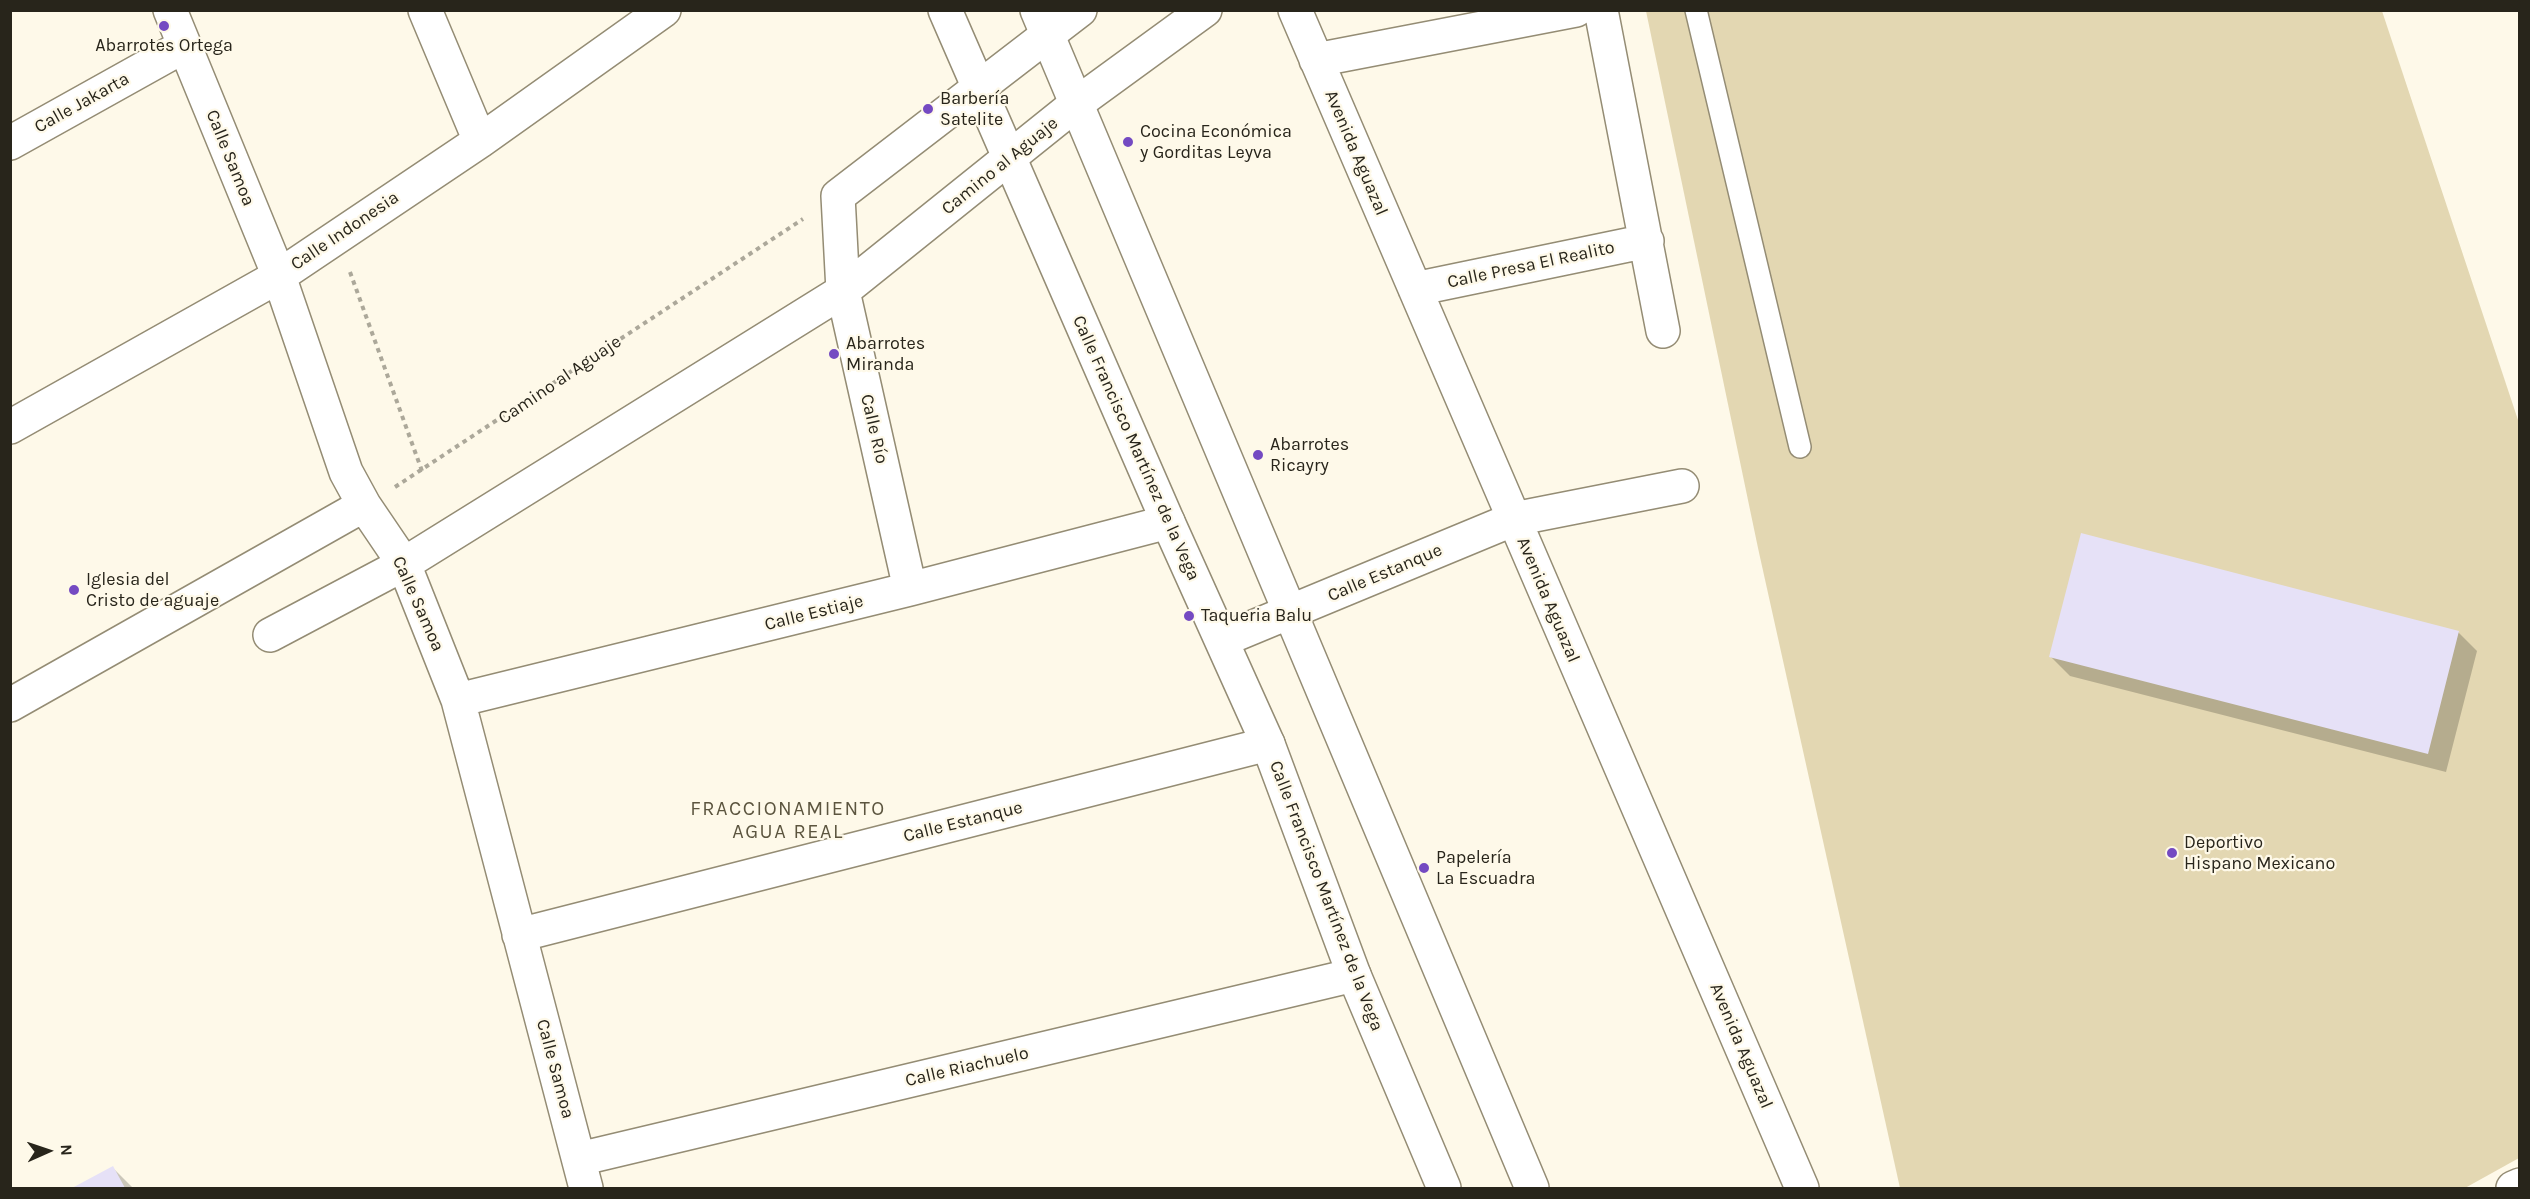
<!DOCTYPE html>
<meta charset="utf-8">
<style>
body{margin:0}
#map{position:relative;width:2530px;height:1199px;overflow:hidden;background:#fef9e9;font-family:Karla,sans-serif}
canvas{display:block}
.frame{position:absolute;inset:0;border:12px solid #28251b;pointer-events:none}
.north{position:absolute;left:18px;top:1121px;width:60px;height:60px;-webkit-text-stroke:4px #fef9e9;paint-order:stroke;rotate:87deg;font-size:16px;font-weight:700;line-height:24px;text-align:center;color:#28251b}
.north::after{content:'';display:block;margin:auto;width:21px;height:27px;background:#28251b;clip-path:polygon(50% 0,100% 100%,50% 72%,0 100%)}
</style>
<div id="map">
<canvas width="2530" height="1199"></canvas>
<div class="frame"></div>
<div class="north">N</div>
</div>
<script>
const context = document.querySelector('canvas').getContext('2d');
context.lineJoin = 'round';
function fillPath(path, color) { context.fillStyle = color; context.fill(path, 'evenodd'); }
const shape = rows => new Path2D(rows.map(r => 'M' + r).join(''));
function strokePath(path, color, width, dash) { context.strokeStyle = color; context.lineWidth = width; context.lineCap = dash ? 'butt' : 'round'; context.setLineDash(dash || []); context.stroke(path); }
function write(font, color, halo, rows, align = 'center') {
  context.font = font + ' Karla,sans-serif'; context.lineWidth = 4.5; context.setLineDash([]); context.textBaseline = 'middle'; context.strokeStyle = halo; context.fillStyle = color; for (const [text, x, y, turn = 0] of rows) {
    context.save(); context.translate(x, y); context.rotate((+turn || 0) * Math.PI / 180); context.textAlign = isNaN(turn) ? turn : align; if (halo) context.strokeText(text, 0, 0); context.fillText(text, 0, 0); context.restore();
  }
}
const green = shape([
 [1646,11,2382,11,2519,423,2519,1158,2465,1188,1900,1188,1758,548]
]);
const shadow = shape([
 [2458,632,2477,651,2446,772,2070,676,2051,657],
 [113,1168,133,1188,75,1188]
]);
const building = shape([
 [2081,533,2459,631,2428,754,2049,657],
 [113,1166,125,1188,72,1188]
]);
const path = shape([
 [350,272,422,471],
 [395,487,803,219]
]);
const service = shape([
 [1696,10,1800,447]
]);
const minor = shape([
 [170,10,279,276,346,472,364,505,404,564,458,700,586,1188],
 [425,10,480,141],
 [1295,10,1802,1188],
 [1601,10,1663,331],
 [1316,60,1576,10],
 [10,143,184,46],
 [1415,289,1647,241],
 [10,427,279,276,480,141,664,10],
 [910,589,843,291,838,196,1080,10],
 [270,635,404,564,843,291,1076,104,1205,10],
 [1222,640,1514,519,1682,486],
 [458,700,910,589,1168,522],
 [10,705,364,505],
 [519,935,1268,744],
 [579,1159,1354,975],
 [2513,1188,2520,1185]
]);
const tertiary = shape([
 [945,10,1168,522,1268,744,1354,975,1444,1188],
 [1037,10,1532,1188]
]);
const markers = [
 [164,26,6,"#744ac2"],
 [928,109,6,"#744ac2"],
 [1128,142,6,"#744ac2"],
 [834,354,6,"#744ac2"],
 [1258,455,6,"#744ac2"],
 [74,590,6,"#744ac2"],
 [1189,616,6,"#744ac2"],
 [2172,853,6,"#744ac2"],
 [1424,868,6,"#744ac2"]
];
const poiNames = [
 ["Abarrotes Ortega",164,46,"center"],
 ["Barbería",940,99],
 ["Satelite",940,120],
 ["Cocina Económica",1140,132],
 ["y Gorditas Leyva",1140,153],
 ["Abarrotes",846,344],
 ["Miranda",846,365],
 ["Abarrotes",1270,445],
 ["Ricayry",1270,466],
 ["Iglesia del",86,580],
 ["Cristo de aguaje",86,601],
 ["Taqueria Balu",1201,616],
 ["Deportivo",2184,843],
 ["Hispano Mexicano",2184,864],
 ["Papelería",1436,858],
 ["La Escuadra",1436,879]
];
const streetNames = [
 ["Calle Jakarta",82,103,-29],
 ["Avenida Aguazal",1356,153,67],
 ["Calle Samoa",230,158,68],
 ["Camino al Aguaje",1000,166,-39],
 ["Calle Indonesia",345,231,-34],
 ["Calle Presa El Realito",1531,265,-12],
 ["Camino al Aguaje",560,380,-34],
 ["Calle Río",874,429,77],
 ["Calle Francisco Martínez de la Vega",1136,448,66],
 ["Calle Estanque",1385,573,-23],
 ["Avenida Aguazal",1548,600,67],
 ["Calle Samoa",418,604,66],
 ["Calle Estiaje",814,613,-14],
 ["Calle Estanque",963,822,-14],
 ["Calle Francisco Martínez de la Vega",1326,896,69],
 ["Avenida Aguazal",1741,1046,67],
 ["Calle Riachuelo",967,1067,-13],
 ["Calle Samoa",555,1069,75]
];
const neighbourhoodNames = [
 ["FRACCIONAMIENTO",788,809],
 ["AGUA REAL",788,832]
];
fillPath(green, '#e3d7b2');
fillPath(shadow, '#0003');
fillPath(building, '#e6e1f7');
strokePath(service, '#948c74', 24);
strokePath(minor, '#948c74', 36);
strokePath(tertiary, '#948c74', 36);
strokePath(path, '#aca89a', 4, [4.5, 4.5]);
strokePath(service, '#fff', 21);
strokePath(minor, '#fff', 33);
strokePath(tertiary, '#fff', 33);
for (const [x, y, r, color] of markers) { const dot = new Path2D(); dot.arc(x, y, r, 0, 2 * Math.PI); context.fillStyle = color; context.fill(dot); strokePath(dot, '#fef9e9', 2); }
write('18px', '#28251b', '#fef9e9', poiNames, 'left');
write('18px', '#28251b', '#fef9e9', streetNames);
context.letterSpacing = '1.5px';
write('20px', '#5c553f', '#fef9e9', neighbourhoodNames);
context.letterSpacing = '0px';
</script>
